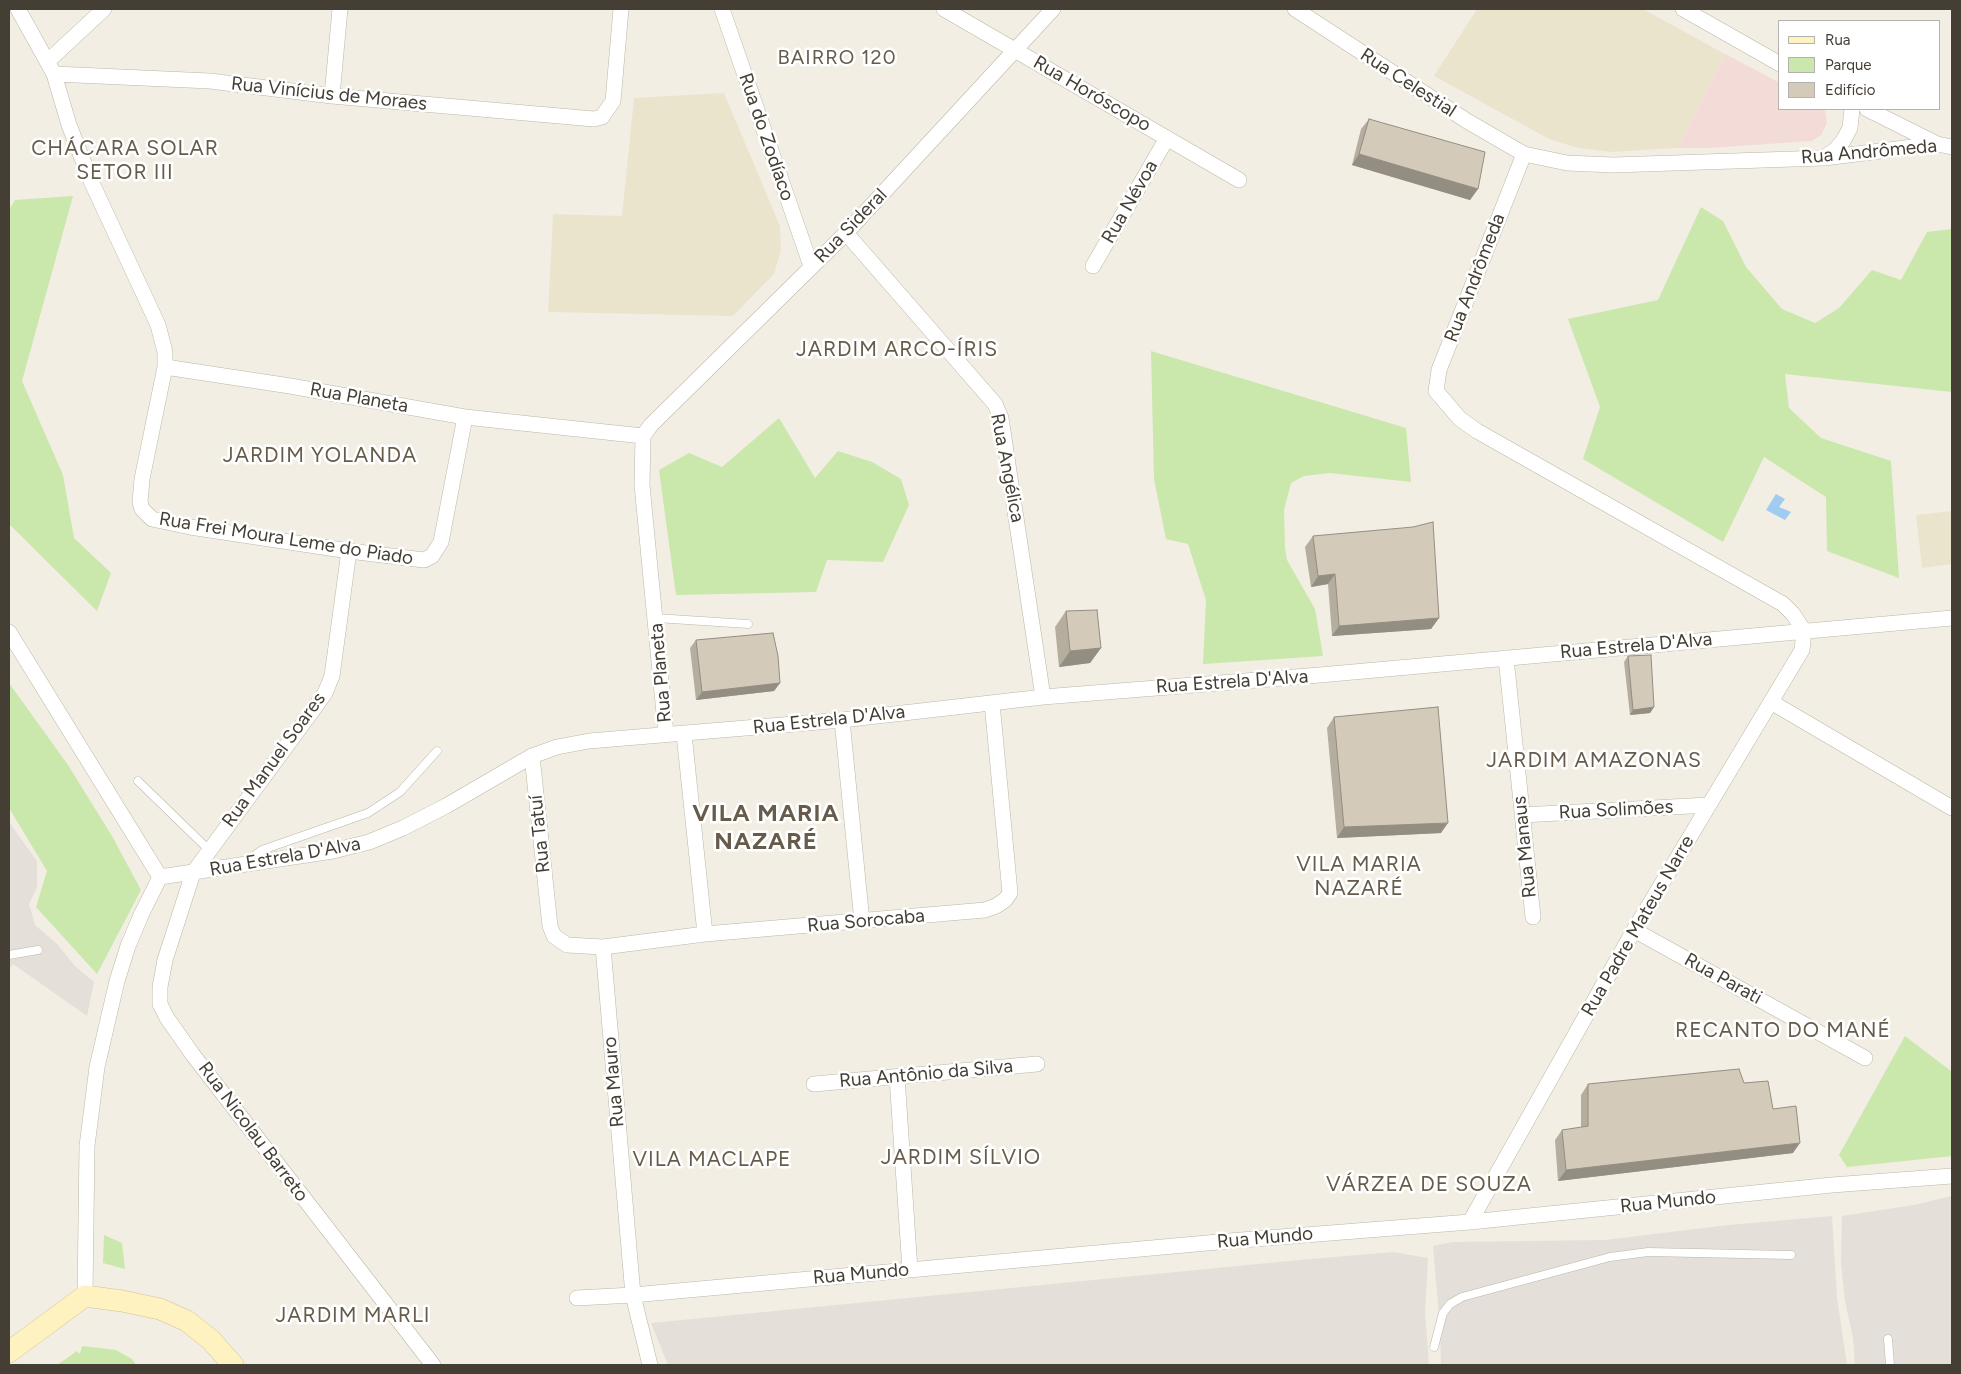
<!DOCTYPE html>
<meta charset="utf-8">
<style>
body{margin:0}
#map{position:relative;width:1961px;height:1374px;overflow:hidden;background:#f2eee4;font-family:Figtree,sans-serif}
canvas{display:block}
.frame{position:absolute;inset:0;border:10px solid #443e34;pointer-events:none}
.legend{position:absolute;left:1778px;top:20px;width:162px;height:90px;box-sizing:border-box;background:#fff;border:1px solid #b4b2ae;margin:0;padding:6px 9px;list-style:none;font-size:15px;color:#443e34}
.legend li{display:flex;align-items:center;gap:10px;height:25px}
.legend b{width:25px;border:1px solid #b4b2ae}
</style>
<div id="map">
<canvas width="1961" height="1374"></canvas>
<div class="frame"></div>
<ul class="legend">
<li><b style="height:6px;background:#fef2c1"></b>Rua</li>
<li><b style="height:14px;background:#cae7ac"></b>Parque</li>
<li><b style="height:14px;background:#d3cab9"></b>Edifício</li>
</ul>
</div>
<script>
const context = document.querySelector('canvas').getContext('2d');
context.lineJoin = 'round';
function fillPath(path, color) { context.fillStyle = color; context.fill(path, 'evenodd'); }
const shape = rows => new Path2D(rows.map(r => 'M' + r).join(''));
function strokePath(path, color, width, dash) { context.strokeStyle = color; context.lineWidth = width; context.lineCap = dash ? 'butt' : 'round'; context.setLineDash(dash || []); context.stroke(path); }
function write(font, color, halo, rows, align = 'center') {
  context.font = font + ' Figtree,sans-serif'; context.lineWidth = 5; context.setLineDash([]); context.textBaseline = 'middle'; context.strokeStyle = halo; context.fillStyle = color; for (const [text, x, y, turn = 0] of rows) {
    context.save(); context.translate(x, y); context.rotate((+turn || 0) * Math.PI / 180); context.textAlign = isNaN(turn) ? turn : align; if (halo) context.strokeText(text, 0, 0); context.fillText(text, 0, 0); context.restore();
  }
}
const industrial = shape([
 [9,822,37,861,37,887,29,904,35,925,57,944,75,966,94,982,87,1016,13,964,9,969],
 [1952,1196,1952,1365,1855,1365,1853,1338,1845,1301,1841,1263,1842,1216,1914,1205],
 [1832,1216,1837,1298,1847,1365,1441,1365,1440,1328,1433,1246,1452,1242,1605,1240,1728,1225],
 [1393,1252,1428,1258,1425,1313,1429,1365,668,1365,651,1323,1299,1260]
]);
const education = shape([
 [1477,9,1643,9,1725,54,1677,148,1612,152,1578,148,1549,139,1434,76],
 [724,93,780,226,781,250,774,274,733,316,548,312,553,214,622,216,634,98],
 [1952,511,1952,564,1922,568,1916,515]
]);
const medical = shape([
 [1725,54,1780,83,1780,109,1823,109,1825,111,1827,123,1821,135,1812,141,1796,142,1708,148,1677,148]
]);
const green = shape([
 [73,196,22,381,63,475,74,538,111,573,97,611,9,524,9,210,15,200],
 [1701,207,1723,221,1746,267,1782,309,1815,323,1839,308,1872,270,1901,280,1927,232,1952,229,1952,392,1785,374,1789,408,1821,438,1891,461,1899,578,1827,551,1826,497,1764,457,1723,542,1583,459,1600,407,1568,319,1658,300],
 [1151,351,1406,428,1411,482,1330,473,1304,476,1291,483,1284,510,1285,548,1287,560,1315,609,1323,656,1203,664,1206,600,1188,544,1166,539,1154,479],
 [779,418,815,478,838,451,872,462,901,479,909,505,883,562,827,560,816,592,676,595,659,470,689,453,722,467],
 [9,683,68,765,112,836,141,890,97,974,36,907,47,871,9,808],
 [1905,1036,1951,1071,1952,1068,1952,1156,1847,1167,1839,1155],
 [104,1235,122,1243,125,1269,103,1263],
 [82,1346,116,1350,132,1359,136,1365,57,1365,77,1351,80,1354]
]);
const water = shape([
 [1776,494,1785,499,1779,507,1791,512,1785,520,1766,510]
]);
const lane = shape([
 [656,618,748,624],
 [138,781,209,850],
 [246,861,262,850,368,813,400,792,437,751],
 [9,955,38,950],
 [1888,1339,1890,1365],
 [1434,1347,1443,1313,1450,1304,1462,1297,1610,1257,1648,1252,1791,1255]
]);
const street = shape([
 [18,9,54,74,69,125,91,181,158,325,165,352,165,367,290,386,465,417,643,436,642,485,666,734],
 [722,9,811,266],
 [944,9,1239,180],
 [1295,9,1467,121,1524,154],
 [1683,9,1780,64],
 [48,61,104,9],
 [54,74,210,81,332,96,594,119,602,117,613,101,621,9],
 [332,96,340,9],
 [1867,109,1937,144],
 [1825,157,1835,150,1843,141,1850,128,1852,109],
 [846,233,995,404,1001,418,1043,697],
 [1093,266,1167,138],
 [165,367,142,479,140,502,142,509,152,519,190,527,349,551,424,560,432,556,441,542,465,417],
 [643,436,651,425,846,233,1053,9],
 [349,551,332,676,325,693,313,710,193,873,165,960,160,987,160,1004,167,1018,193,1055,433,1365],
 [9,632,160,877],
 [1506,658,1533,917],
 [1771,702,1952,808],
 [842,720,862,922],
 [684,734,705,934],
 [532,756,550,926,554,936,567,945,603,947,705,934,985,910,996,906,1005,900,1010,893,992,703],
 [1522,815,1709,805],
 [1634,930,1865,1058],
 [603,947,633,1295,650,1365],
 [897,1077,910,1270],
 [814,1084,1037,1064],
 [1470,1222,1634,930,1802,650,1804,631,1793,614,1783,604,1477,431,1460,419,1436,391,1439,370,1524,154,1567,163,1613,165,1824,158,1937,144,1952,147],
 [85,1296,87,1146,97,1067,117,981,128,946,142,913,160,877,333,851,369,842,403,828,446,806,532,756,557,747,589,741,842,720,1043,697,1320,675,1952,618],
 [577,1298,633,1295,1229,1241,1470,1222,1832,1185,1952,1176]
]);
const secondary = shape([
 [9,1352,85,1296,122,1301,160,1309,187,1321,211,1340,233,1365]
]);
const wall = shape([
 [1369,119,1478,189,1470,200,1352,165,1361,129],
 [1313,536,1439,618,1431,629,1332,636,1328,584,1311,587,1305,547],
 [1066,611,1101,648,1090,663,1059,667,1055,627],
 [696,640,780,683,774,691,696,700,690,648],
 [1628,656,1654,707,1650,713,1630,715,1624,662],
 [1334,717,1441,833,1337,838,1327,728],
 [1744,1083,1773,1109,1793,1153,1558,1181,1555,1140,1562,1130,1581,1127,1581,1095,1588,1084]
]);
const shadedWall = shape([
 [1359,154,1478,189,1470,200,1352,165],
 [1335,574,1328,584,1311,587,1318,576],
 [1439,618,1431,629,1332,636,1339,626],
 [1101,648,1090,663,1059,667,1070,651],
 [780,683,774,691,696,700,702,692],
 [1654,707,1650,713,1630,715,1633,710],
 [1448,823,1441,833,1337,838,1344,827],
 [1800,1143,1793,1153,1558,1181,1566,1170]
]);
const building = shape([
 [1369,119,1485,152,1478,189,1359,154,1369,119],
 [1433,522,1439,618,1339,626,1335,574,1318,576,1313,536,1413,527,1433,522],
 [1097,610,1101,648,1070,651,1066,611,1097,610],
 [773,633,778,656,780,683,702,692,696,640,773,633],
 [1651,655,1654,707,1633,710,1628,656,1651,655],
 [1438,707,1448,823,1344,827,1334,717,1438,707],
 [1739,1069,1744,1083,1768,1081,1773,1109,1796,1106,1800,1143,1566,1170,1562,1130,1588,1126,1588,1084,1739,1069]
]);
const streetNames = [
 ["Rua Celestial",1408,83,33],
 ["Rua Vinícius de Moraes",329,94,6],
 ["Rua Horóscopo",1092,94,30],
 ["Rua do Zodíaco",766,137,71],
 ["Rua Andrômeda",1869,152,-5],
 ["Rua Névoa",1130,202,-60],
 ["Rua Sideral",851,226,-46],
 ["Rua Andrômeda",1475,278,-69],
 ["Rua Planeta",359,398,10],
 ["Rua Angélica",1007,468,79],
 ["Rua Frei Moura Leme do Piado",286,539,9],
 ["Rua Estrela D'Alva",1636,646,-5],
 ["Rua Planeta",661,673,-95],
 ["Rua Estrela D'Alva",1232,682,-4],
 ["Rua Estrela D'Alva",829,720,-6],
 ["Rua Manuel Soares",274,760,-54],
 ["Rua Solimões",1616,810,-3],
 ["Rua Tatuí",540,834,-96],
 ["Rua Manaus",1525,847,-96],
 ["Rua Estrela D'Alva",285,857,-10],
 ["Rua Sorocaba",866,921,-5],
 ["Rua Padre Mateus Narre",1638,926,-60],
 ["Rua Parati",1723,979,29],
 ["Rua Antônio da Silva",926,1074,-5],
 ["Rua Mauro",614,1082,-95],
 ["Rua Nicolau Barreto",253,1132,53],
 ["Rua Mundo",1668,1202,-6],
 ["Rua Mundo",1265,1238,-5],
 ["Rua Mundo",861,1274,-5]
];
const neighbourhoodNames = [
 ["BAIRRO 120",837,58]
];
const quarterNames = [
 ["CHÁCARA SOLAR",125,149],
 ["SETOR III",125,173],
 ["JARDIM ARCO-ÍRIS",897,350],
 ["JARDIM YOLANDA",320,456],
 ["JARDIM AMAZONAS",1594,761],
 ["VILA MARIA",1359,865],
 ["NAZARÉ",1359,889],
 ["RECANTO DO MANÉ",1783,1031],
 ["JARDIM SÍLVIO",961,1158],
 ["VILA MACLAPE",712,1160],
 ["VÁRZEA DE SOUZA",1429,1185],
 ["JARDIM MARLI",353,1316]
];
const districtNames = [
 ["VILA MARIA",766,814],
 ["NAZARÉ",766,842]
];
fillPath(industrial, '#e4dfd9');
fillPath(education, '#ebe4cd');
fillPath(medical, '#f3dbd7');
fillPath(green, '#cae7ac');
fillPath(water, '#9fccf0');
strokePath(lane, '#bdb6a7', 9);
strokePath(street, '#bdb6a7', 16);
strokePath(secondary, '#d2c393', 22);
strokePath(lane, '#fff', 8);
strokePath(street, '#fff', 15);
strokePath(secondary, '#fef2c1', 21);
fillPath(wall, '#b5ae9f');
fillPath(shadedWall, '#948d82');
fillPath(building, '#d3cab9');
strokePath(building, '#948d82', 1);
write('19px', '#443e34', '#fff', streetNames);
context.letterSpacing = '1px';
write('20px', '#675c4b', '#fff', neighbourhoodNames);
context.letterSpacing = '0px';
context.letterSpacing = '1px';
write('21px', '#675c4b', '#fff', quarterNames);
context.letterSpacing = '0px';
context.letterSpacing = '1px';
write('bold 24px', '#675c4b', '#fff', districtNames);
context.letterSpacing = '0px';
</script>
